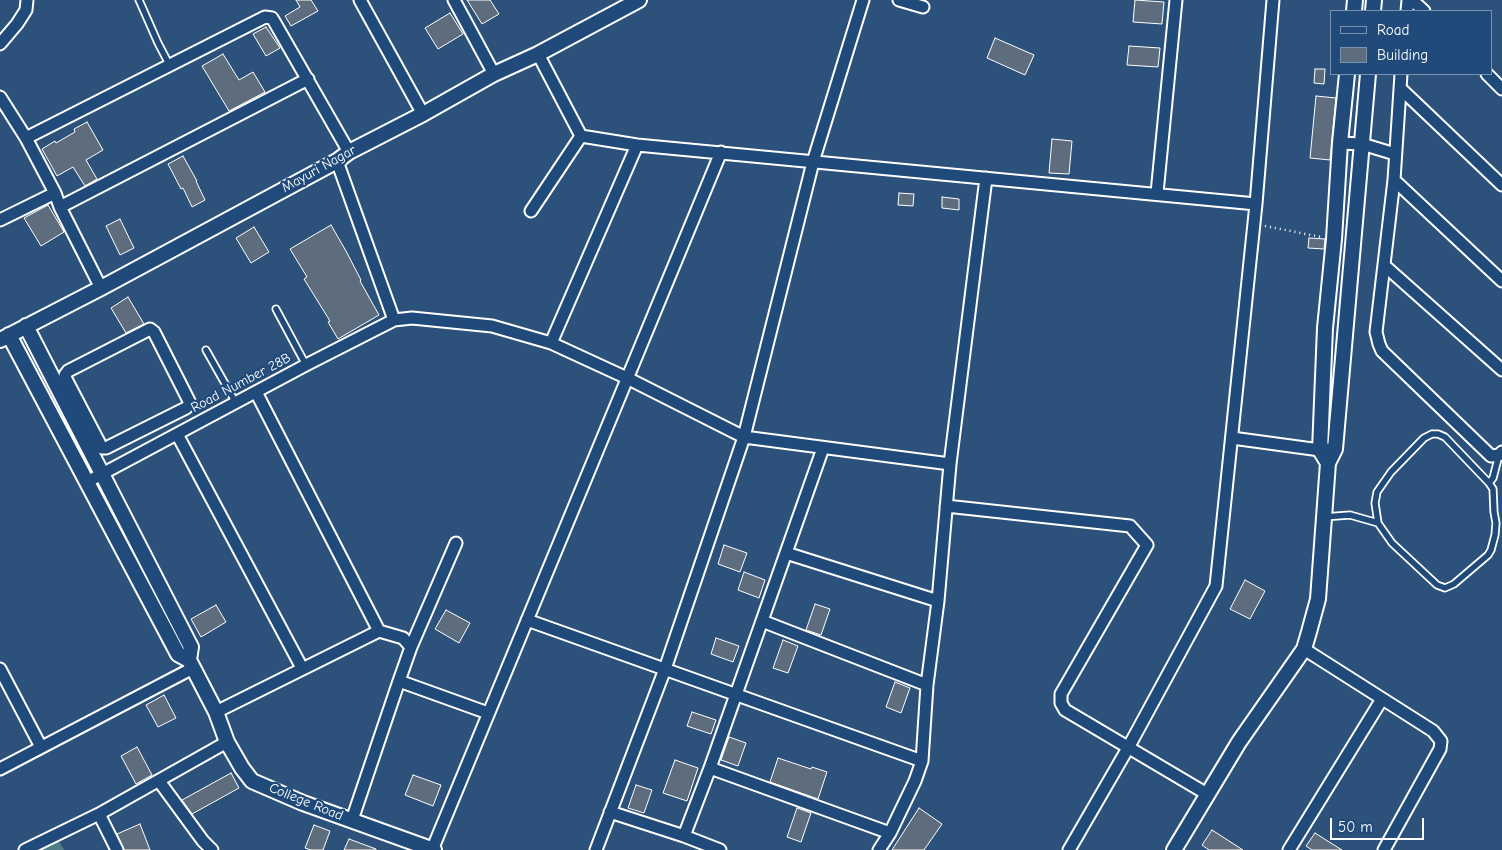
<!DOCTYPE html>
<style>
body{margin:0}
#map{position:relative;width:1502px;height:850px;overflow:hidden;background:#2c517b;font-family:"Comic Neue",sans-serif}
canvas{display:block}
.legend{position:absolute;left:1330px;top:10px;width:162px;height:65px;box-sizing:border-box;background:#1f4a7a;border:1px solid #7992af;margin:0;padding:6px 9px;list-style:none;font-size:15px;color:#fff}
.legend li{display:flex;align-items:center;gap:10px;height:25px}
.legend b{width:25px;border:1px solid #7992af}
.scale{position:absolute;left:1330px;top:818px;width:94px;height:22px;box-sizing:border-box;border:2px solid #fff;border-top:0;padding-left:6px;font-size:15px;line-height:18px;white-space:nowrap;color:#fff;-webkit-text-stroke:4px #1f4a7a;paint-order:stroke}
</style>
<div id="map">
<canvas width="1502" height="850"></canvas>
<ul class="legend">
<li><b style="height:6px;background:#1f4a7a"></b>Road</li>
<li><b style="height:14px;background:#5e6d7e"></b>Building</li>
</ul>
<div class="scale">50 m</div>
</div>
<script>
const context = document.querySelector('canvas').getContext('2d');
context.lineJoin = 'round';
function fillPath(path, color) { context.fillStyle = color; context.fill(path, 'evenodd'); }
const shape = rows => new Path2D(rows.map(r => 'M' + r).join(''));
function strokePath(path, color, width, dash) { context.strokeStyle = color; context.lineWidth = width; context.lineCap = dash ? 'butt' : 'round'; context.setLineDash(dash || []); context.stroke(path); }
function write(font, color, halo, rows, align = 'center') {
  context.font = font + ' "Comic Neue",sans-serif'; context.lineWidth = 4.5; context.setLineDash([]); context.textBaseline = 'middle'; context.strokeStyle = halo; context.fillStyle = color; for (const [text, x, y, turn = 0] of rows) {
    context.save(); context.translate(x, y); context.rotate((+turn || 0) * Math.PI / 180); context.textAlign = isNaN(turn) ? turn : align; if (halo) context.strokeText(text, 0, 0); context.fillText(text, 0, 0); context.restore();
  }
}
const green = shape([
 [57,838,64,850,32,850]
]);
const building = shape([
 [296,0,311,0,318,11,291,26,285,16,300,7,296,0],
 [467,0,490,0,499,14,482,24,467,0],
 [1135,0,1164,2,1162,24,1133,22,1135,0],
 [450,13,463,34,438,49,425,28,450,13],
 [266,27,280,48,266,56,253,34,266,27],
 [995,38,1034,55,1025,75,987,58,995,38],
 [1129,46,1160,48,1158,67,1127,65,1129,46],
 [223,54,239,80,253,72,265,92,229,111,202,66,223,54],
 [1315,69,1325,69,1324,84,1314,83,1315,69],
 [1316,96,1336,98,1330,160,1310,158,1316,96],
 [87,122,103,150,86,160,97,179,85,186,73,167,57,176,42,149,55,141,56,143,75,132,74,129,87,122],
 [1052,139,1072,141,1069,174,1049,173,1052,139],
 [183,156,197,181,196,181,205,200,192,207,183,188,181,189,168,164,183,156],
 [899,193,914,194,913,206,898,205,899,193],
 [942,197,959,199,959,210,942,208,942,197],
 [48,205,64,232,41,246,24,218,48,205],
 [120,219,134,248,120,255,106,226,120,219],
 [331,225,346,251,361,280,360,281,379,315,338,339,328,322,330,321,304,279,307,277,290,249,331,225],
 [254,227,269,252,251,263,236,238,254,227],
 [1309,238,1325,239,1324,249,1308,248,1309,238],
 [128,297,144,324,126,333,111,308,128,297],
 [724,545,747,553,740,572,718,564,724,545],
 [744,572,765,580,759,598,738,590,744,572],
 [1245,580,1265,591,1250,619,1230,609,1245,580],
 [815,604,830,609,821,635,806,630,815,604],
 [216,605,226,622,201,637,191,619,216,605],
 [446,610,470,623,459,643,435,629,446,610],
 [716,638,739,646,733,662,711,654,716,638],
 [783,640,798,646,788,673,773,668,783,640],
 [895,682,910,688,901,713,886,707,895,682],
 [164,695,176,718,158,727,146,705,164,695],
 [692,712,716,720,711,734,687,726,692,712],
 [729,737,746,743,738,766,721,760,729,737],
 [137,747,152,775,136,784,121,756,137,747],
 [778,758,811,769,812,767,827,772,818,799,770,782,778,758],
 [675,760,698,768,687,801,663,793,675,760],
 [231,773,239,788,192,814,182,800,231,773],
 [413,775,441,785,433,806,405,795,413,775],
 [636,785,652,790,644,813,628,808,636,785],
 [797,808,811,813,801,842,787,837,797,808],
 [919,808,942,824,924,850,892,850,919,808],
 [140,824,150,850,124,850,117,834,140,824],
 [314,825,330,831,323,850,311,850,305,848,314,825],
 [1212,830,1243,850,1209,850,1202,845,1212,830],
 [1315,833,1342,850,1312,850,1306,846,1315,833],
 [349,839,376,849,376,850,344,850,349,839]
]);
const path = shape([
 [1265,226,1321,237]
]);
const service = shape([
 [139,0,158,43,170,66],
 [276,309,306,365],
 [206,350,236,403],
 [1432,434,1438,434,1445,437,1489,483,1493,489,1494,512,1496,523,1495,535,1491,550,1488,555,1454,584,1445,588,1437,585,1392,543,1378,523,1375,503,1377,492,1391,472,1424,438,1432,434],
 [1489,483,1493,478,1499,455],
 [1324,517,1350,515,1378,523]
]);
const minor = shape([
 [360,0,423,114],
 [454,0,494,74],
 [899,0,923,7],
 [1412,0,1424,11],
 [1407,11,1408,0],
 [0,44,17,24,26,10,27,0],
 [538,54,581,136,637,145,1256,204],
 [1401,74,1394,180,1376,332,1379,344,1382,351,1491,456,1499,455,1502,452],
 [1487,74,1502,89],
 [1400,88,1502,185],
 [0,97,26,138,55,193,60,207,101,288],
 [26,138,265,17,272,18,275,23,349,152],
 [1340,143,1362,144,1395,154],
 [337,161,394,320],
 [1394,180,1502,281],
 [1157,193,1176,0],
 [60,207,308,79],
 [531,211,581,136],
 [0,220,55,193],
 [1385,266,1502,370],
 [150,329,154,332,189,401,189,405,186,408,106,448,102,448,66,379,65,375,68,371,150,329],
 [551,343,637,145],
 [256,392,379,631],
 [177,434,302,668],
 [1232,438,1320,450,1329,449],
 [87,482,306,365,394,320,412,318,492,326,551,343,627,378,744,437,950,464],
 [946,506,1130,526,1147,545,1061,694,1061,703,1065,710,1207,794],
 [786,553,938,601],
 [527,620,922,761],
 [762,621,927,685],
 [411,647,456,543],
 [1304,649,1433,731,1441,741,1440,749,1384,850],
 [0,669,41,747],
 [216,712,379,631,403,638,411,647,399,681,488,713],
 [710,768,890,833],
 [0,769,193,668],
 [159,781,203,841,212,850],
 [610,812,684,836,720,850],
 [99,814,117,850],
 [352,820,399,681],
 [684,836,710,768,823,448],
 [25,850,99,814,227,742],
 [432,850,721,152],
 [596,850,665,669,744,437,813,162,863,0],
 [879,850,890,833,915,781,922,761,927,685,938,601,950,464,986,178],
 [1069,850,1128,748,1216,586,1256,204,1273,0],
 [1289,850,1382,699]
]);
const tertiary = shape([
 [1354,11,1355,0],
 [1373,11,1374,0],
 [26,326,191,647,189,660],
 [9,335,178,654,189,660,216,712,227,742,242,768,252,781,303,803,434,850],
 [0,340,101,288,337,161,349,152,423,114,494,74,538,54,639,0],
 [1328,463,1320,450,1325,328,1334,239,1340,143,1347,74],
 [1174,850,1239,742,1304,649,1309,632,1318,599,1328,463,1335,449,1368,74]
]);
const streetNames = [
 ["Mayuri Nagar",319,169,-29],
 ["Road Number 28B",241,383,-28],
 ["College Road",306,802,22]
];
fillPath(green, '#507d86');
fillPath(building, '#5e6d7e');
strokePath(building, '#fff', 1);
strokePath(service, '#fff', 9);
strokePath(minor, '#fff', 15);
strokePath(tertiary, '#fff', 18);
strokePath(path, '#fff', 2.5, [1, 4]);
strokePath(service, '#1f4a7a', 5.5);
strokePath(minor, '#1f4a7a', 11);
strokePath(tertiary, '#1f4a7a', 14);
write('14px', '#fff', '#1f4a7a', streetNames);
</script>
